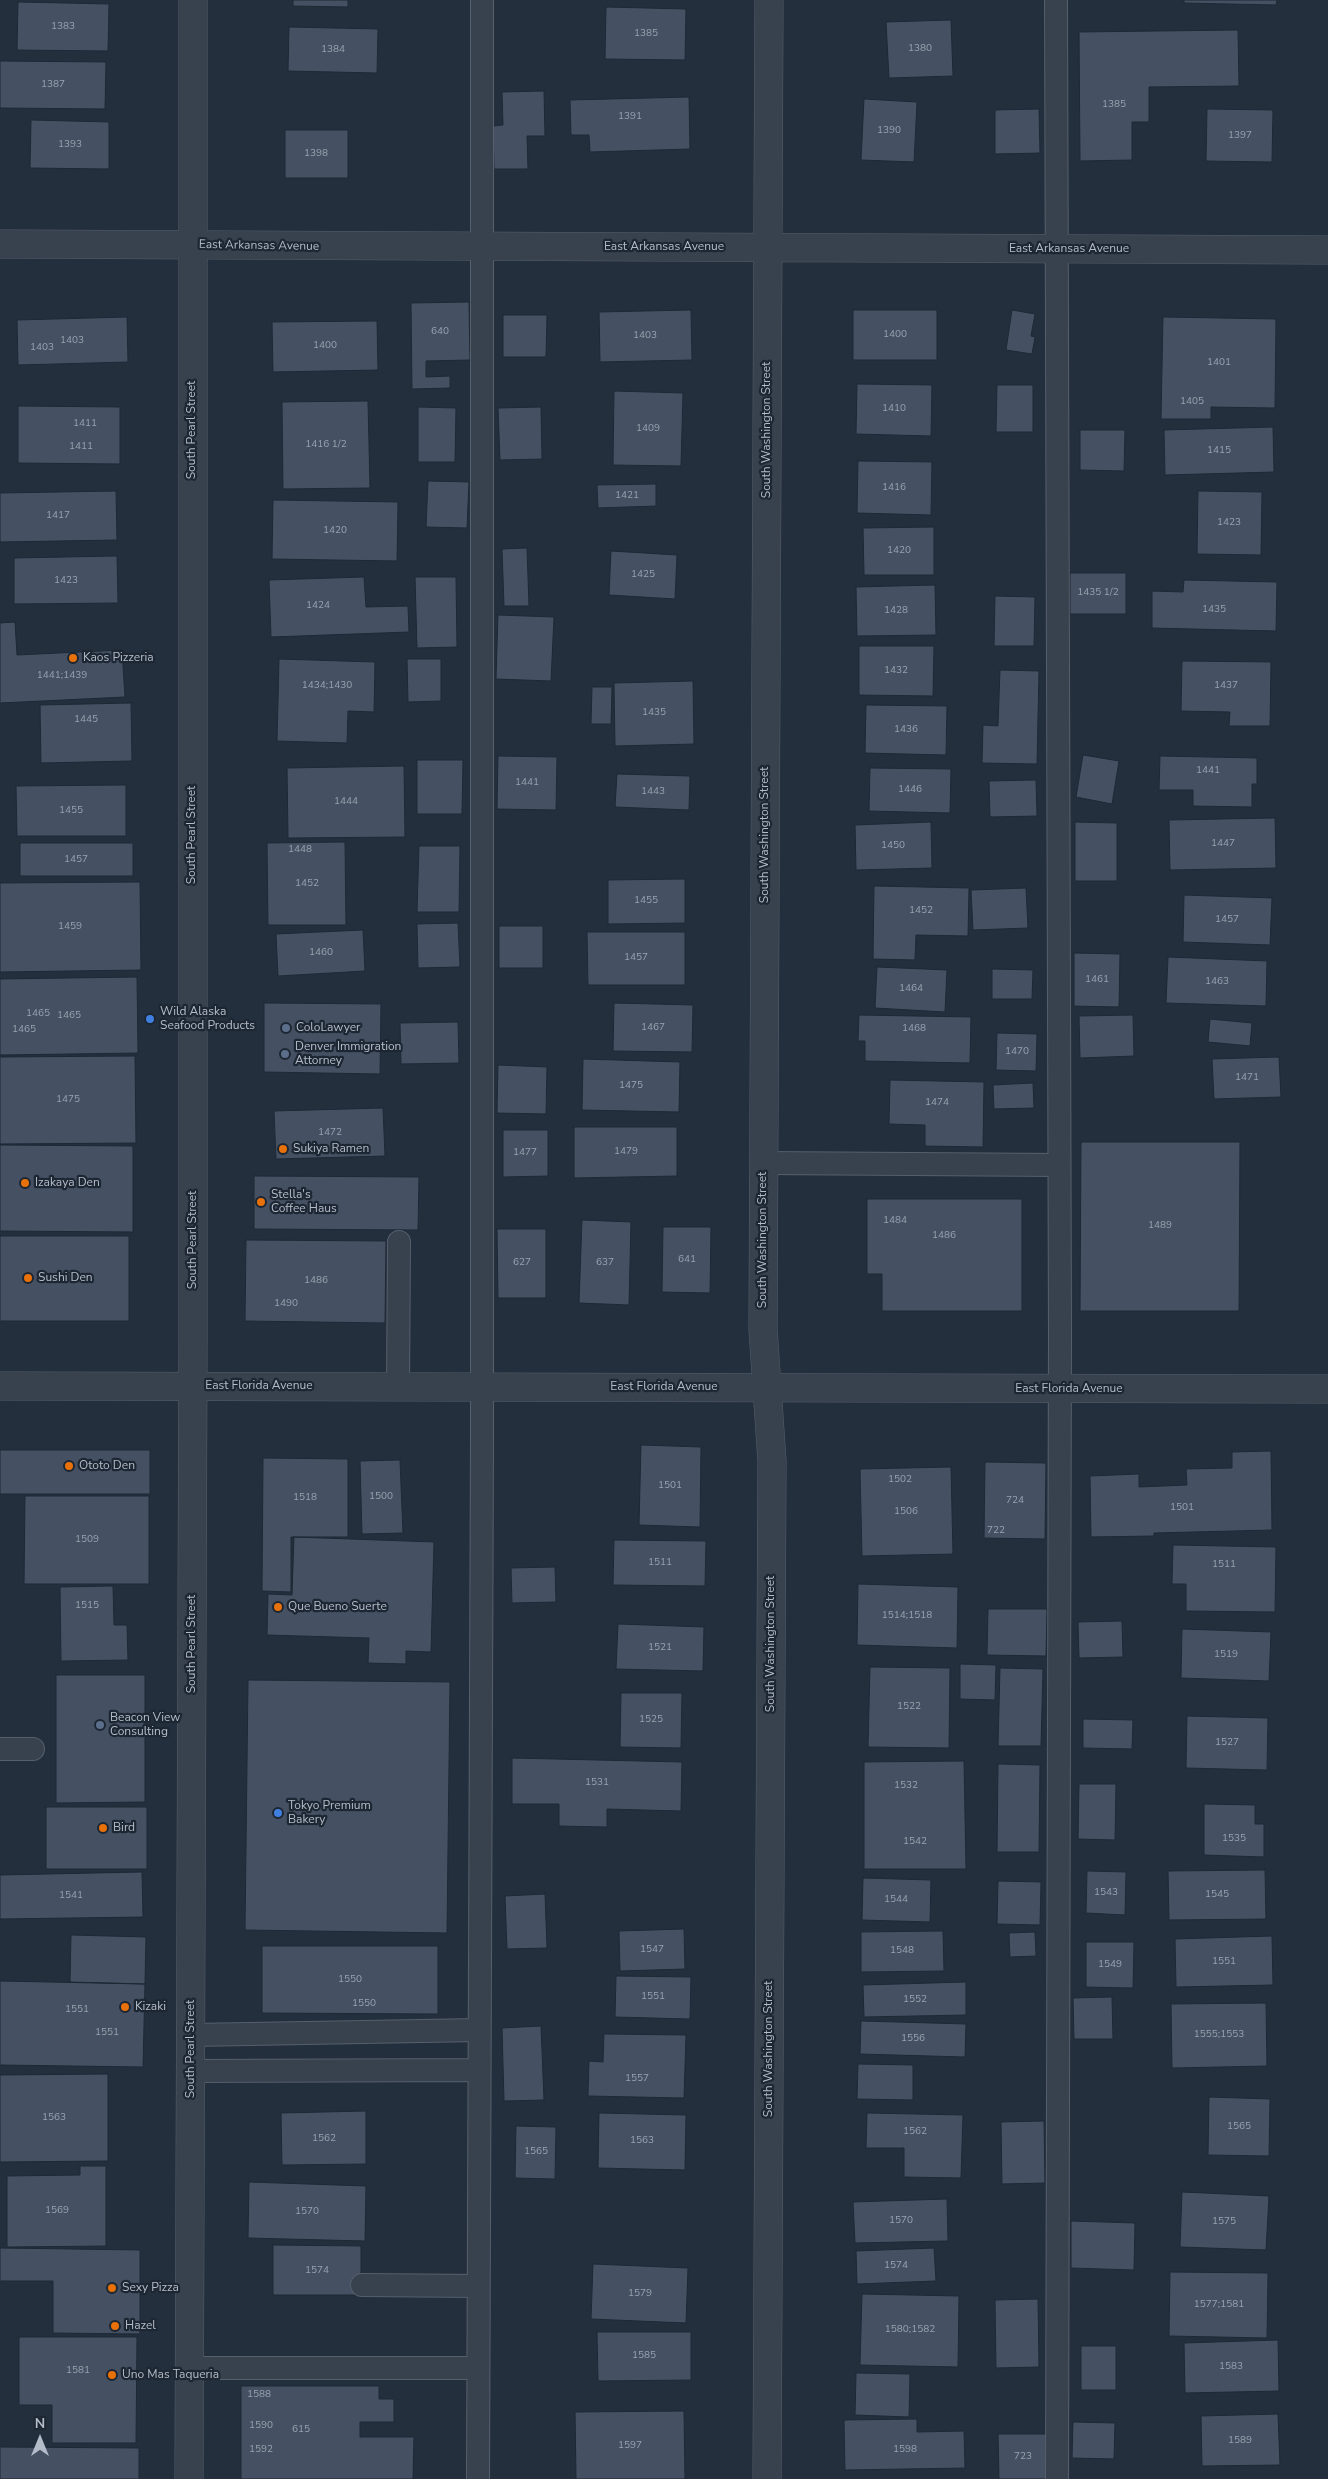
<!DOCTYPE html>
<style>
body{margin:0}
#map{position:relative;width:1328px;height:2479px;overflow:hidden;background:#242f3e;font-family:"Nunito Sans",sans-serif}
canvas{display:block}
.north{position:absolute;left:15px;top:2414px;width:50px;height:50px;-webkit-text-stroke:4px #1d2633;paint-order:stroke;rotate:0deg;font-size:14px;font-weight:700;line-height:20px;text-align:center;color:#b4bcc9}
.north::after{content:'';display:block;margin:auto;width:18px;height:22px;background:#b4bcc9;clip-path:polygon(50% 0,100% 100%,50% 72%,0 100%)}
</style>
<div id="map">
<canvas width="1328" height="2479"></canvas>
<div class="north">N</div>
</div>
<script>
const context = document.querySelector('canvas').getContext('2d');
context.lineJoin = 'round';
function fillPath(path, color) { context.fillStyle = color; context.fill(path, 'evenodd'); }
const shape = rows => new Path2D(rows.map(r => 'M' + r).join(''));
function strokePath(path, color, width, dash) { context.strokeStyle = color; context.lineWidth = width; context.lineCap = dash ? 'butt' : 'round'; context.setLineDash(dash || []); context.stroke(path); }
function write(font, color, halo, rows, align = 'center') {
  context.font = font + ' "Nunito Sans",sans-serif'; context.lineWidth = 4.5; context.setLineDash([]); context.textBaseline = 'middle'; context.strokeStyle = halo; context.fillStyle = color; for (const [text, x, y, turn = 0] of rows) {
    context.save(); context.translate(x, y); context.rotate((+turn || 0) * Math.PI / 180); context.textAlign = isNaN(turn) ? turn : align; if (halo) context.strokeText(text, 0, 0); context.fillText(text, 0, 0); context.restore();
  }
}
const building = shape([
 [293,0,348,0,348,7,293,6,293,0],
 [1184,0,1277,0,1276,5,1184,3,1184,0],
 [18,2,109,4,108,51,17,50,18,2],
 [606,7,686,9,685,60,605,59,606,7],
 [951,20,953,76,889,78,886,22,951,20],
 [289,27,378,29,377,73,288,71,289,27],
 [1238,30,1239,86,1149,87,1149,122,1132,122,1132,160,1080,161,1079,32,1238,30],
 [0,61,106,62,105,109,0,108,0,61],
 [544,91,545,136,527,136,528,169,494,169,493,126,503,125,502,92,544,91],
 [689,97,690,149,590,152,589,135,571,135,570,100,689,97],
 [864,99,917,102,914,162,861,160,864,99],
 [1039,109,1040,153,995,154,995,110,1039,109],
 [1207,109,1273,110,1272,162,1206,161,1207,109],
 [31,120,109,122,109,169,30,168,31,120],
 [285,130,348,130,348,178,285,178,285,130],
 [469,302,470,360,426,361,426,377,450,376,450,388,412,389,411,303,469,302],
 [691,310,692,360,600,362,599,312,691,310],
 [853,310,937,310,937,360,853,360,853,310],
 [1012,310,1035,314,1031,336,1035,337,1032,354,1006,350,1012,310],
 [503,315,547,315,546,357,503,357,503,315],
 [127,317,128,362,18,365,17,320,127,317],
 [1163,317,1276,319,1275,408,1211,407,1211,419,1161,419,1163,317],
 [377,321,378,370,273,372,272,322,377,321],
 [857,384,932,385,931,436,856,434,857,384],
 [997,385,1033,385,1033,432,996,432,997,385],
 [614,391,683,393,681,466,613,465,614,391],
 [368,401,370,488,283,489,282,402,368,401],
 [18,406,120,407,120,464,18,463,18,406],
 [418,407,456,408,455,462,418,462,418,407],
 [541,407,542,459,500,460,498,408,541,407],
 [1273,427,1274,472,1165,475,1164,430,1273,427],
 [1080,430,1125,430,1124,471,1080,470,1080,430],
 [858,461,932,462,931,515,857,513,858,461],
 [428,481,469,482,467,528,426,527,428,481],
 [656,484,656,506,598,508,597,485,656,484],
 [116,491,117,540,0,542,0,493,116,491],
 [1198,491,1262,492,1261,555,1197,554,1198,491],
 [273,500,398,502,397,561,272,559,273,500],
 [934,527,934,575,864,575,863,528,934,527],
 [527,548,529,606,504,606,502,549,527,548],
 [611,551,677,555,675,599,609,595,611,551],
 [117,556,118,603,14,604,14,558,117,556],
 [1070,573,1126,573,1126,614,1070,614,1070,573],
 [364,577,366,607,408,606,409,632,271,637,269,580,364,577],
 [415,577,456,577,457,647,417,648,415,577],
 [1184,580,1277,582,1276,631,1152,628,1152,591,1183,592,1184,580],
 [935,585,936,635,857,636,856,587,935,585],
 [995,596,1035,597,1034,646,994,646,995,596],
 [498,615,554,617,551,681,496,679,498,615],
 [15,622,17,655,122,650,125,697,0,703,0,623,15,622],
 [859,646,934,646,933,696,859,695,859,646],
 [279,659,375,662,374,712,348,711,347,743,277,741,279,659],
 [407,659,441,659,441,701,408,702,407,659],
 [1182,661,1271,662,1270,726,1229,726,1230,712,1181,711,1182,661],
 [1000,670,1039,671,1037,764,982,763,983,725,998,726,1000,670],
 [693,681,694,744,615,746,614,683,693,681],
 [592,687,612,687,611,724,591,724,592,687],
 [131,703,132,761,41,763,40,705,131,703],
 [866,705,947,706,946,755,865,753,866,705],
 [1083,755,1119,761,1112,804,1076,797,1083,755],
 [498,756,557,757,556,810,497,809,498,756],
 [1160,756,1257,758,1257,784,1252,784,1252,807,1193,806,1193,790,1159,790,1160,756],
 [417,760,463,760,462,814,417,814,417,760],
 [404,766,405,837,288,838,287,768,404,766],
 [870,768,951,769,950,813,869,811,870,768],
 [617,774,690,776,689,810,615,807,617,774],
 [1036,780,1037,816,990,817,989,781,1036,780],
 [126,785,126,836,17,836,16,786,126,785],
 [1275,818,1276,868,1170,870,1169,820,1275,818],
 [931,822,932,868,856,870,855,825,931,822],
 [1075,822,1117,823,1117,881,1075,881,1075,822],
 [345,842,346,925,268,925,267,843,345,842],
 [20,843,133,843,133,876,20,876,20,843],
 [419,846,460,846,459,912,417,912,419,846],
 [685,879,685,923,608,924,608,880,685,879],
 [140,882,141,970,0,972,0,883,140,882],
 [874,886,969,888,968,936,916,935,915,960,873,959,874,886],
 [1026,888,1028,928,973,930,971,890,1026,888],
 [1184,895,1272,898,1270,945,1183,942,1184,895],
 [458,923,460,967,418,968,417,924,458,923],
 [499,926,543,926,543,968,499,968,499,926],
 [363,930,365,971,278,976,276,934,363,930],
 [587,932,685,932,685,985,588,985,587,932],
 [1074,953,1120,954,1119,1007,1074,1006,1074,953],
 [1168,957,1267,961,1266,1006,1166,1003,1168,957],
 [877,967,947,970,945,1012,875,1008,877,967],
 [992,969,1033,970,1032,999,992,999,992,969],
 [137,977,138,1053,0,1055,0,979,137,977],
 [264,1003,381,1004,380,1074,264,1072,264,1003],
 [614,1003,693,1005,692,1052,613,1051,614,1003],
 [859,1015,971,1017,970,1063,865,1061,865,1041,858,1041,859,1015],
 [1133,1015,1134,1056,1080,1058,1079,1016,1133,1015],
 [1210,1019,1252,1023,1250,1046,1208,1042,1210,1019],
 [458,1022,459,1063,401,1064,400,1023,458,1022],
 [997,1033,1037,1034,1036,1071,996,1070,997,1033],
 [135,1056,136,1143,0,1144,0,1057,135,1056],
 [1279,1057,1281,1097,1214,1099,1212,1059,1279,1057],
 [583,1059,680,1062,679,1112,582,1110,583,1059],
 [498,1065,547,1067,546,1114,497,1113,498,1065],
 [890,1080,984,1082,983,1147,925,1146,925,1125,889,1124,890,1080],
 [1033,1083,1034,1108,994,1109,993,1085,1033,1083],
 [383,1108,385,1156,276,1159,274,1111,383,1108],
 [574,1127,677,1127,677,1176,574,1178,574,1127],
 [503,1130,548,1130,548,1176,503,1177,503,1130],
 [1081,1142,1240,1142,1239,1311,1080,1311,1081,1142],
 [0,1145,133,1146,133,1232,0,1231,0,1145],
 [254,1176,419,1177,418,1230,254,1229,254,1176],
 [867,1199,1022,1199,1022,1311,882,1311,882,1274,867,1274,867,1199],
 [582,1220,631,1222,629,1305,579,1303,582,1220],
 [663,1227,711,1227,710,1293,662,1292,663,1227],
 [497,1229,546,1229,546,1298,498,1298,497,1229],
 [0,1236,129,1236,129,1321,0,1321,0,1236],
 [246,1240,386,1241,385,1323,245,1321,246,1240],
 [641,1445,701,1447,700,1527,639,1525,641,1445],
 [0,1450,150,1450,150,1494,0,1494,0,1450],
 [1271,1451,1272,1530,1154,1533,1154,1536,1091,1537,1090,1476,1139,1474,1139,1487,1187,1485,1186,1469,1232,1468,1232,1452,1271,1451],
 [263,1458,348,1459,348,1537,291,1537,291,1592,262,1591,263,1458],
 [400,1460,403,1533,362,1534,360,1461,400,1460],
 [985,1462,1046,1463,1045,1539,984,1538,985,1462],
 [951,1467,953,1554,862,1556,860,1469,951,1467],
 [25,1496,149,1496,149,1584,24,1584,25,1496],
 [294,1537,434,1542,431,1652,406,1651,406,1664,368,1663,369,1638,267,1635,268,1594,292,1595,294,1537],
 [614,1540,706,1541,705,1586,613,1585,614,1540],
 [1173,1545,1276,1547,1275,1612,1186,1611,1186,1584,1172,1584,1173,1545],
 [555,1567,556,1602,512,1603,511,1568,555,1567],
 [858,1584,958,1587,957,1648,857,1645,858,1584],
 [113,1586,114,1625,127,1625,128,1660,61,1661,60,1587,113,1586],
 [988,1609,1047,1609,1046,1656,987,1655,988,1609],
 [1122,1621,1123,1657,1079,1658,1078,1622,1122,1621],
 [618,1624,704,1627,703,1671,616,1669,618,1624],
 [1182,1629,1271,1632,1269,1681,1181,1678,1182,1629],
 [960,1664,996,1665,995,1700,960,1699,960,1664],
 [870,1667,950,1668,949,1748,868,1747,870,1667],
 [1000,1668,1043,1669,1041,1746,998,1746,1000,1668],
 [56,1675,145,1675,145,1802,56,1803,56,1675],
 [248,1680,450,1682,447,1933,245,1930,248,1680],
 [621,1693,682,1693,681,1748,620,1747,621,1693],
 [1187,1716,1268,1718,1267,1770,1186,1768,1187,1716],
 [1083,1719,1133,1720,1132,1749,1083,1748,1083,1719],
 [512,1758,682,1762,681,1811,607,1809,607,1827,559,1826,559,1804,512,1804,512,1758],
 [964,1761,966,1869,864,1869,864,1762,964,1761],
 [998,1764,1040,1765,1039,1852,997,1852,998,1764],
 [1079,1784,1116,1784,1115,1840,1078,1839,1079,1784],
 [1204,1804,1255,1805,1255,1824,1264,1824,1264,1857,1204,1855,1204,1804],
 [46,1807,147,1807,147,1869,46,1869,46,1807],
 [1265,1870,1266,1919,1169,1920,1168,1871,1265,1870],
 [1087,1871,1126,1872,1125,1915,1086,1913,1087,1871],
 [142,1872,143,1917,0,1919,0,1875,142,1872],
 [863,1878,931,1880,930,1922,862,1920,863,1878],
 [998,1881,1041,1882,1040,1925,997,1924,998,1881],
 [545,1894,547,1948,507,1949,505,1896,545,1894],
 [684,1929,685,1969,620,1971,619,1931,684,1929],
 [943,1931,944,1971,861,1972,861,1932,943,1931],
 [1035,1932,1036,1956,1010,1957,1009,1933,1035,1932],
 [71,1935,146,1937,145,1984,70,1982,71,1935],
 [1272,1936,1273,1985,1176,1987,1175,1939,1272,1936],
 [1086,1942,1134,1942,1133,1988,1086,1987,1086,1942],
 [262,1946,438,1946,438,2014,262,2013,262,1946],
 [616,1976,691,1977,690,2019,615,2017,616,1976],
 [0,1981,145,1984,143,2067,0,2065,0,1981],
 [966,1982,966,2015,864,2017,863,1985,966,1982],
 [1112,1997,1113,2039,1074,2039,1073,1998,1112,1997],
 [1266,2003,1267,2066,1172,2068,1171,2004,1266,2003],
 [861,2021,966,2024,965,2057,860,2054,861,2021],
 [541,2026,544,2100,504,2101,502,2028,541,2026],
 [604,2034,686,2035,684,2098,588,2096,589,2061,603,2062,604,2034],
 [858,2064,913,2065,913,2100,857,2099,858,2064],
 [108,2074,108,2161,0,2162,0,2075,108,2074],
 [1209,2097,1270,2099,1269,2156,1208,2155,1209,2097],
 [366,2111,366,2164,282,2165,281,2113,366,2111],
 [599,2113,686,2115,685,2170,598,2168,599,2113],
 [867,2113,963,2115,961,2178,904,2177,904,2148,866,2148,867,2113],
 [1044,2121,1045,2183,1002,2184,1001,2122,1044,2121],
 [516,2126,556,2127,555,2179,515,2178,516,2126],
 [80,2166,106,2166,106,2246,7,2247,7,2176,80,2175,80,2166],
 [249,2182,366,2186,365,2241,248,2238,249,2182],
 [1182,2192,1269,2196,1266,2250,1180,2247,1182,2192],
 [947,2199,948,2241,855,2243,853,2202,947,2199],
 [1071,2221,1135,2223,1134,2270,1071,2268,1071,2221],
 [273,2245,361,2246,361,2295,273,2295,273,2245],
 [0,2248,140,2250,140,2334,53,2333,53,2281,0,2281,0,2248],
 [934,2248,936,2281,857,2284,856,2251,934,2248],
 [593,2264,688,2268,686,2323,591,2319,593,2264],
 [1170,2272,1268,2273,1267,2338,1169,2336,1170,2272],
 [862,2294,959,2296,958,2367,860,2365,862,2294],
 [1038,2299,1039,2367,996,2368,995,2300,1038,2299],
 [597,2332,691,2332,691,2380,598,2381,597,2332],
 [19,2337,137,2337,136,2443,52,2443,52,2405,19,2405,19,2337],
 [1278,2340,1279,2391,1185,2393,1184,2343,1278,2340],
 [1081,2346,1116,2346,1116,2390,1081,2390,1081,2346],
 [856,2373,910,2374,909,2417,855,2415,856,2373],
 [241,2386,379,2386,379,2399,394,2399,394,2422,360,2422,360,2437,414,2437,413,2479,241,2479,241,2386],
 [684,2411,685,2479,576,2479,575,2412,684,2411],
 [1278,2414,1280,2465,1202,2466,1201,2416,1278,2414],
 [917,2419,917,2432,964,2431,965,2468,845,2470,844,2420,917,2419],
 [1073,2422,1115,2423,1114,2459,1072,2458,1073,2422],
 [998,2434,1048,2434,1048,2479,999,2479,998,2434],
 [0,2447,139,2448,139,2479,0,2479,0,2447]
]);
const service = shape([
 [1056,0,1060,1335,1057,2479],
 [763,1163,1059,1165],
 [398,1387,399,1242],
 [0,1749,33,1749],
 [191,2035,479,2030],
 [190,2071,479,2070],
 [362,2285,478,2286],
 [189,2368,478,2368],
 [478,2479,482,1440,482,0]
]);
const minor = shape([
 [0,244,1328,250],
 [767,2479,772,1461,763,1329,769,0]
]);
const tertiary = shape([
 [0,1386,1328,1389],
 [189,2479,193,1342,193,0]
]);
const markers = [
 [73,658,5,"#e8710a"],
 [150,1019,5,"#3f7fe0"],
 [286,1028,5,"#5c6f8a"],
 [285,1054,5,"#5c6f8a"],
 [283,1149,5,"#e8710a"],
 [25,1183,5,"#e8710a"],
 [261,1202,5,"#e8710a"],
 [28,1278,5,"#e8710a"],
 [69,1466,5,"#e8710a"],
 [278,1607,5,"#e8710a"],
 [100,1725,5,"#5c6f8a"],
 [278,1813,5,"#3f7fe0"],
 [103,1828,5,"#e8710a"],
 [125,2007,5,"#e8710a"],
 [112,2288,5,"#e8710a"],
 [115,2326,5,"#e8710a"],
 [112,2375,5,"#e8710a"]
];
const numberNames = [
 ["1383",63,27],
 ["1385",646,34],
 ["1380",920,49],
 ["1384",333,50],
 ["1387",53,85],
 ["1385",1114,105],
 ["1391",630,117],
 ["1390",889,131],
 ["1397",1240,136],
 ["1393",70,145],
 ["1398",316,154],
 ["640",440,332],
 ["1400",895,335],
 ["1403",645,336],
 ["1403",72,341],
 ["1400",325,346],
 ["1403",42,348],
 ["1401",1219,363],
 ["1405",1192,402],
 ["1410",894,409],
 ["1411",85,424],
 ["1409",648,429],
 ["1416 1/2",326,445],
 ["1411",81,447],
 ["1415",1219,451],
 ["1416",894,488],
 ["1421",627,496],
 ["1417",58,516],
 ["1423",1229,523],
 ["1420",335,531],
 ["1420",899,551],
 ["1425",643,575],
 ["1423",66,581],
 ["1435 1/2",1098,593],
 ["1424",318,606],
 ["1435",1214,610],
 ["1428",896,611],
 ["1432",896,671],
 ["1441;1439",62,676],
 ["1434;1430",327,686],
 ["1437",1226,686],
 ["1435",654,713],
 ["1445",86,720],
 ["1436",906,730],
 ["1441",1208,771],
 ["1441",527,783],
 ["1446",910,790],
 ["1443",653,792],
 ["1444",346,802],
 ["1455",71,811],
 ["1447",1223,844],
 ["1450",893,846],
 ["1448",300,850],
 ["1457",76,860],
 ["1452",307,884],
 ["1455",646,901],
 ["1452",921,911],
 ["1457",1227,920],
 ["1459",70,927],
 ["1460",321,953],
 ["1457",636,958],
 ["1461",1097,980],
 ["1463",1217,982],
 ["1464",911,989],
 ["1465",38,1014],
 ["1465",69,1016],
 ["1467",653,1028],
 ["1468",914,1029],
 ["1465",24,1030],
 ["1470",1017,1052],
 ["1471",1247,1078],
 ["1475",631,1086],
 ["1475",68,1100],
 ["1474",937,1103],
 ["1472",330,1133],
 ["1479",626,1152],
 ["1477",525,1153],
 ["1484",895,1221],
 ["1489",1160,1226],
 ["1486",944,1236],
 ["641",687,1260],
 ["627",522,1263],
 ["637",605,1263],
 ["1486",316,1281],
 ["1490",286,1304],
 ["1502",900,1480],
 ["1501",670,1486],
 ["1500",381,1497],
 ["1518",305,1498],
 ["724",1015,1501],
 ["1501",1182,1508],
 ["1506",906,1512],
 ["722",996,1531],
 ["1509",87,1540],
 ["1511",660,1563],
 ["1511",1224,1565],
 ["1515",87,1606],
 ["1514;1518",907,1616],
 ["1521",660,1648],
 ["1519",1226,1655],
 ["1522",909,1707],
 ["1525",651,1720],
 ["1527",1227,1743],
 ["1531",597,1783],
 ["1532",906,1786],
 ["1535",1234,1839],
 ["1542",915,1842],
 ["1543",1106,1893],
 ["1545",1217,1895],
 ["1541",71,1896],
 ["1544",896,1900],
 ["1547",652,1950],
 ["1548",902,1951],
 ["1551",1224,1962],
 ["1549",1110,1965],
 ["1550",350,1980],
 ["1551",653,1997],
 ["1552",915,2000],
 ["1550",364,2004],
 ["1551",77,2010],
 ["1551",107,2033],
 ["1555;1553",1219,2035],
 ["1556",913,2039],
 ["1557",637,2079],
 ["1563",54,2118],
 ["1565",1239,2127],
 ["1562",915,2132],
 ["1562",324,2139],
 ["1563",642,2141],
 ["1565",536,2152],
 ["1569",57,2211],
 ["1570",307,2212],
 ["1570",901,2221],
 ["1575",1224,2222],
 ["1574",896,2266],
 ["1574",317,2271],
 ["1579",640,2294],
 ["1577;1581",1219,2305],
 ["1580;1582",910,2330],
 ["1585",644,2356],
 ["1583",1231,2367],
 ["1581",78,2371],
 ["1588",259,2395],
 ["1590",261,2426],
 ["615",301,2430],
 ["1589",1240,2441],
 ["1597",630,2446],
 ["1592",261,2450],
 ["1598",905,2450],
 ["723",1023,2457]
];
const streetNames = [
 ["East Arkansas Avenue",259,246,1],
 ["East Arkansas Avenue",664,247],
 ["East Arkansas Avenue",1069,249],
 ["South Pearl Street",192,430,-90],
 ["South Washington Street",767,430,-90],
 ["South Pearl Street",192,835,-90],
 ["South Washington Street",765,835,-90],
 ["South Pearl Street",193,1240,-90],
 ["South Washington Street",763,1240,-90],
 ["East Florida Avenue",259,1386],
 ["East Florida Avenue",664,1387],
 ["East Florida Avenue",1069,1389],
 ["South Pearl Street",192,1644,-90],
 ["South Washington Street",771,1644,-90],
 ["South Pearl Street",191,2049,-90],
 ["South Washington Street",769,2049,-90]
];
const poiNames = [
 ["Kaos Pizzeria",83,658],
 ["Wild Alaska",160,1012],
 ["Seafood Products",160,1026],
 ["ColoLawyer",296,1028],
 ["Denver Immigration",295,1047],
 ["Attorney",295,1061],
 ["Sukiya Ramen",293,1149],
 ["Izakaya Den",35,1183],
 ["Stella's",271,1195],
 ["Coffee Haus",271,1209],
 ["Sushi Den",38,1278],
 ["Ototo Den",79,1466],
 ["Que Bueno Suerte",288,1607],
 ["Beacon View",110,1718],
 ["Consulting",110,1732],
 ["Tokyo Premium",288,1806],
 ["Bakery",288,1820],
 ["Bird",113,1828],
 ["Kizaki",135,2007],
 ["Sexy Pizza",122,2288],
 ["Hazel",125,2326],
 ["Uno Mas Taqueria",122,2375]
];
fillPath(building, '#455162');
strokePath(building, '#1f2835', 1);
strokePath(service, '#565f6c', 24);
strokePath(minor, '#565f6c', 29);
strokePath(tertiary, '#565f6c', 29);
strokePath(service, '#38414e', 22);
strokePath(minor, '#38414e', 28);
strokePath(tertiary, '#38414e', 28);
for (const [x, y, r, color] of markers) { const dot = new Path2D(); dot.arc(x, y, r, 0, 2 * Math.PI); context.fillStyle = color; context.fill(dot); strokePath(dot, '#1d2633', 2); }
write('10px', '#98a1af', null, numberNames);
write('12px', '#b4bcc9', '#1d2633', streetNames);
write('12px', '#b4bcc9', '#1d2633', poiNames, 'left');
</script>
